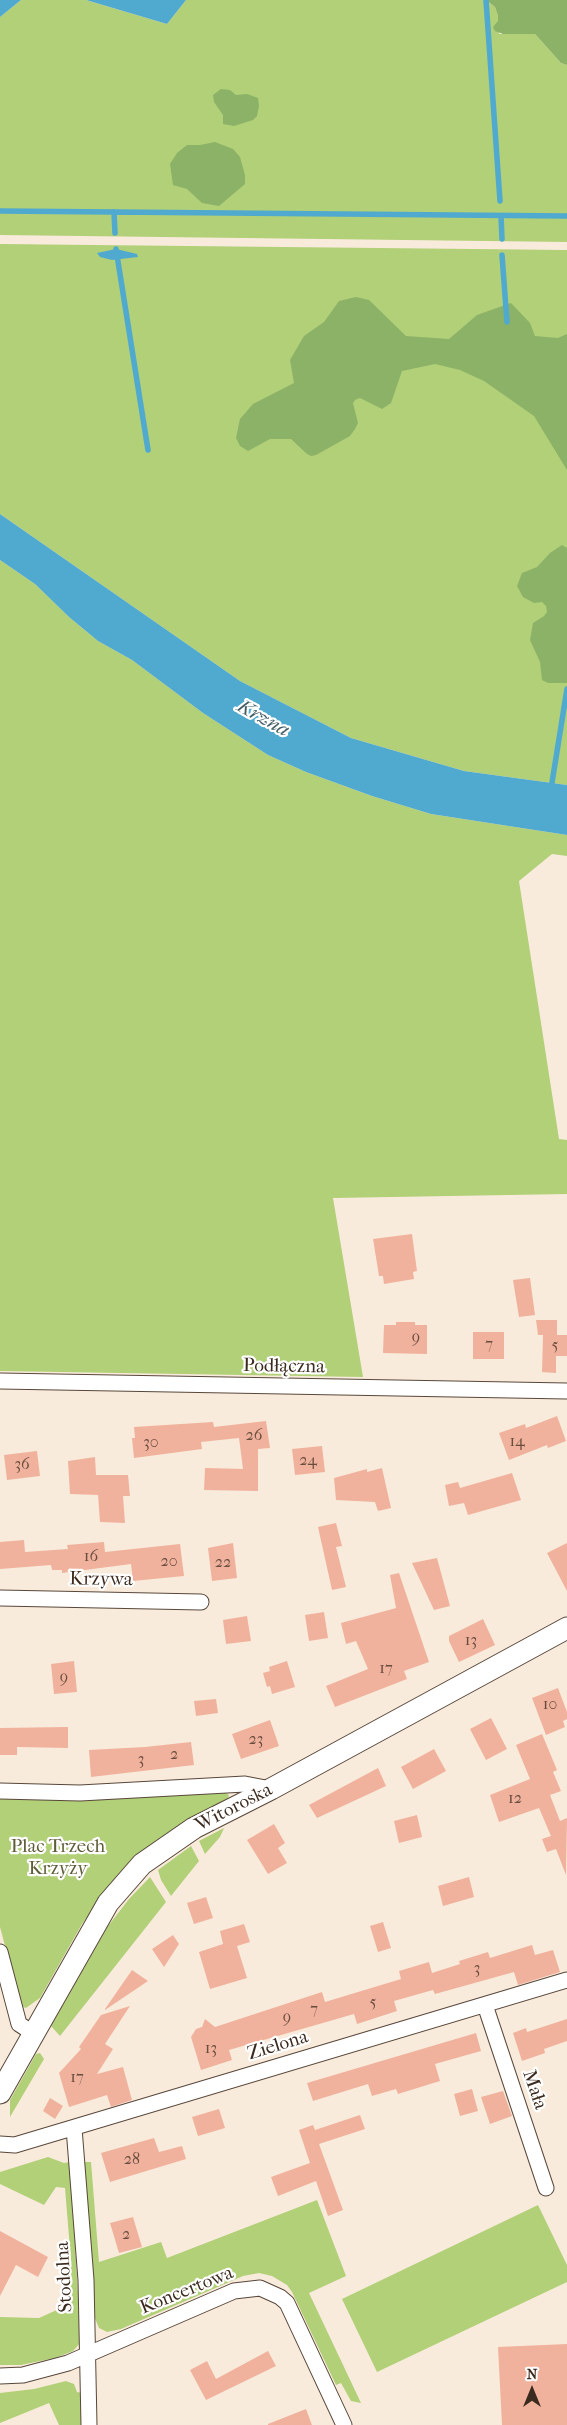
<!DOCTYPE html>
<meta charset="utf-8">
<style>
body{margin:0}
#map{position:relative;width:567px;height:2425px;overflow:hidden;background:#f9ebdb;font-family:"IM FELL French Canon",serif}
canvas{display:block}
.north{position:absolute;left:507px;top:2365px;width:50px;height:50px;-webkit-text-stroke:4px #fff;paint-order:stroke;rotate:0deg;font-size:14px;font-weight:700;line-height:20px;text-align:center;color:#3b2a1e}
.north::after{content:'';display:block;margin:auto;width:18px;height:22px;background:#3b2a1e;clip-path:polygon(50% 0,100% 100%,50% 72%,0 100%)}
</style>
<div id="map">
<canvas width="567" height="2425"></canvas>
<div class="north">N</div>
</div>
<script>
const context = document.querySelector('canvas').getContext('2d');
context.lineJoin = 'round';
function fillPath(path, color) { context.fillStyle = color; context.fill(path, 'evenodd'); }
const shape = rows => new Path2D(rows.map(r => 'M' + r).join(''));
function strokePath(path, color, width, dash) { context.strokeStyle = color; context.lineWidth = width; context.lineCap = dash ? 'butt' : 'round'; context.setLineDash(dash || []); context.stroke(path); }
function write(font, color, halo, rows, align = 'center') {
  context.font = font + ' "IM FELL French Canon",serif'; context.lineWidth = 4.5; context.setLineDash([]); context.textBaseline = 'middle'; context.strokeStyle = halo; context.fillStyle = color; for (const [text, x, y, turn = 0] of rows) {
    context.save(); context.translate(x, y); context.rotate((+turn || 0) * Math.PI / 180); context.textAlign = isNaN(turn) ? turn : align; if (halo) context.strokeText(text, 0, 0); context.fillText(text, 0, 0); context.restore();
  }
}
const green = shape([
 [21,0,86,0,167,24,186,0,486,0,495,7,498,16,499,34,535,34,561,63,567,65,567,242,0,235,0,17],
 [0,244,567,250,567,785,464,771,351,738,240,681,0,514],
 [0,560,35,584,69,617,98,641,132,660,203,713,268,755,306,772,372,796,431,814,567,835,567,856,552,854,519,881,559,1139,567,1140,567,1194,333,1198,363,1377,0,1371],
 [226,1793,229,1795,228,1798,160,1838,128,1865,109,1886,82,1924,40,1998,26,2008,21,2006,0,1927,0,1799,84,1800],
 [224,1828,220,1837,205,1854,199,1841],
 [191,1846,199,1861,171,1896,161,1880,158,1870],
 [150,1877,166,1902,60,2036,51,2026,108,1926,129,1899],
 [40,2053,44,2059,10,2117,10,2100,36,2054],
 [48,2157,64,2163,70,2162,81,2342,73,2351,55,2358,21,2365,0,2365,0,2317,39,2318,70,2304,67,2265,71,2261,65,2188,56,2187,44,2205,0,2184,0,2172],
 [84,2162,91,2162,99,2262,161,2242,167,2258,317,2200,346,2276,309,2293,361,2403,351,2401,341,2383,336,2385,292,2292,287,2285,272,2276,259,2273,243,2276,121,2329,107,2332,99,2328,94,2316],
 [538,2205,567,2265,567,2282,377,2372,342,2299],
 [66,2381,74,2384,77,2392,82,2393,81,2425,59,2425,49,2403,0,2423,0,2393,34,2389]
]);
const forest = shape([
 [486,0,567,0,567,65,561,63,535,34,503,34,495,31,493,27,498,21,498,16,495,7],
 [221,89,230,90,236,95,247,94,258,98,259,106,257,116,253,120,234,126,223,124,223,115,214,102,213,95],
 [215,142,233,149,240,157,245,175,245,184,219,206,202,203,187,189,173,185,170,164,177,153,187,145,200,145],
 [356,297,369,300,406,336,449,339,477,315,511,303,530,323,535,336,558,338,567,334,567,470,534,416,484,381,460,370,435,364,402,371,391,403,382,409,360,398,355,400,353,403,358,423,355,429,350,436,316,455,311,456,307,454,291,439,270,439,248,451,240,446,236,438,240,419,253,404,294,383,290,360,304,336,324,322,339,301],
 [562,545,567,548,567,683,548,683,542,680,540,662,530,640,533,623,544,616,547,612,546,606,542,602,534,603,523,597,517,586,522,573,537,567,550,553]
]);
const water = shape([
 [0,0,21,0,0,17],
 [86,0,186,0,167,24],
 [116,249,137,254,138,257,112,260,100,257,97,253],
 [0,514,240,681,351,738,464,771,567,785,567,835,431,814,372,796,306,772,268,755,203,713,132,660,98,641,69,617,35,584,0,560]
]);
const stream = shape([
 [486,0,500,201],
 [0,211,567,216],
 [114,212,115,233],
 [501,216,502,239],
 [116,249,148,450],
 [502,255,507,322],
 [551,789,567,689]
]);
const building = shape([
 [412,1234,417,1271,413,1272,414,1279,384,1284,383,1276,379,1276,373,1239],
 [530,1278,535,1315,519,1317,513,1280],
 [536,1320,557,1320,557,1335,567,1335,567,1356,556,1356,556,1373,542,1372,543,1335,538,1335],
 [396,1322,415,1322,415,1325,427,1325,427,1354,383,1353,384,1325,396,1325],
 [473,1332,504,1332,504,1359,473,1359],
 [557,1416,566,1441,548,1448,547,1445,509,1460,499,1433,525,1424,526,1428],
 [266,1421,270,1448,258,1449,258,1491,204,1490,205,1468,243,1469,239,1438,201,1442,202,1449,134,1458,132,1438,135,1438,134,1427,213,1422,214,1427],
 [322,1446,325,1472,295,1475,292,1449],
 [37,1451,40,1476,7,1480,4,1455],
 [95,1457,96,1475,128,1475,130,1496,123,1496,125,1523,100,1522,98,1495,70,1494,68,1461],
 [382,1468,391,1508,378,1511,375,1502,336,1500,334,1478,367,1469,367,1472],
 [512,1473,521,1500,468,1515,464,1503,449,1506,445,1485,458,1482,460,1488],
 [336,1523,342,1546,336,1547,346,1587,332,1590,318,1527],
 [24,1540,25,1552,68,1549,67,1545,104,1542,105,1552,180,1544,184,1576,133,1581,131,1564,62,1573,62,1570,52,1570,51,1565,0,1569,0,1542],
 [233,1543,237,1578,212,1581,208,1548],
 [567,1543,567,1591,547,1553],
 [437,1558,450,1606,434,1610,412,1563],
 [399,1573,429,1662,404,1671,407,1679,335,1707,326,1686,368,1669,356,1641,346,1644,341,1623,396,1608,390,1575],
 [324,1612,328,1638,309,1641,305,1615],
 [247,1616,251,1641,226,1644,223,1620],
 [483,1619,495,1645,459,1662,449,1641,449,1636],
 [74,1661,77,1692,54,1694,51,1664],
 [287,1661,295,1687,272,1694,270,1686,267,1687,263,1673,270,1671,269,1667],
 [558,1688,567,1712,567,1719,563,1721,565,1727,546,1735,532,1698],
 [216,1699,218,1713,196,1716,194,1701],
 [491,1718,507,1749,486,1760,470,1729],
 [270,1720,279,1746,241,1759,232,1734],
 [68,1727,68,1748,17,1747,17,1755,0,1755,0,1728],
 [542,1734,557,1770,553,1772,561,1791,550,1795,560,1821,567,1818,566,1875,556,1849,547,1852,542,1839,551,1836,539,1808,499,1822,490,1795,530,1779,516,1745],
 [191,1742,194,1765,91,1777,89,1750,145,1747],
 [434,1749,446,1771,413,1789,401,1767],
 [378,1768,386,1786,317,1818,309,1805],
 [417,1815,422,1837,399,1843,394,1821],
 [274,1824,285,1843,278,1848,287,1863,268,1874,247,1840],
 [469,1877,474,1897,443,1906,438,1886],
 [206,1897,213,1918,194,1924,187,1903],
 [383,1922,391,1948,378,1952,370,1926],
 [244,1924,250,1942,237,1946,247,1978,210,1989,199,1952,223,1944,220,1931],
 [173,1935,179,1944,164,1967,152,1949],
 [532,1945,535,1955,553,1950,560,1972,518,1985,514,1972,435,1994,433,1990,394,2001,397,2011,357,2024,354,2014,229,2050,232,2060,201,2070,191,2037,196,2029,202,2027,205,2019,215,2027,322,1992,325,2002,401,1979,399,1971,429,1962,432,1973,460,1964,459,1961,488,1952,490,1958],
 [132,1970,148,1981,105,2010,105,2009],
 [130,2006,105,2044,113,2049,97,2074,123,2067,132,2100,111,2107,107,2095,69,2107,59,2073,81,2049,79,2047,101,2015],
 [567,2019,567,2041,544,2049,545,2053,522,2061,513,2033,526,2028,527,2032],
 [476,2033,481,2051,435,2064,440,2081,398,2094,396,2089,372,2096,368,2084,313,2101,307,2083],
 [472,2089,478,2111,460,2116,454,2094],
 [503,2091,512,2116,490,2124,481,2097],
 [50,2098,63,2106,55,2119,43,2111],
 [219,2109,225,2128,198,2136,192,2117],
 [360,2115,365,2129,319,2144,343,2210,328,2216,316,2181,278,2196,271,2177,310,2163,299,2130,313,2125,315,2130],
 [154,2138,159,2152,182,2146,186,2159,110,2182,101,2153],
 [133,2217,142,2247,119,2253,110,2223],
 [0,2231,48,2257,38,2277,16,2265,0,2296],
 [567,2344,567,2425,502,2425,498,2347],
 [268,2351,276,2366,206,2400,190,2370,207,2361,216,2379],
 [306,2409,312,2425,268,2425,268,2424]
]);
const minor = shape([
 [0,1381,567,1391],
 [0,1598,201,1602],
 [0,1791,80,1793,245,1784,271,1789],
 [0,1952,19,2024,33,2033],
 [485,2005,546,2188],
 [74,2128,86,2280,89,2425],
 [0,2144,15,2145,567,1980],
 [0,2376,23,2375,68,2363,234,2291,260,2288,280,2297,287,2303,344,2425]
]);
const secondary = shape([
 [0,2093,108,1903,142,1864,194,1828,271,1789,567,1628]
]);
const numberNames = [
 ["9",416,1338],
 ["7",489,1345],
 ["5",555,1346],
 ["26",254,1436],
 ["14",517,1442],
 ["30",151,1443],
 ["24",308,1461],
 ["36",22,1465],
 ["16",91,1557],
 ["20",169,1562],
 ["22",223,1563],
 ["13",471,1641],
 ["17",386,1669],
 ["9",64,1678],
 ["10",550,1705],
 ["23",256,1740],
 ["2",174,1755],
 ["3",141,1760],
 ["12",515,1799],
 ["3",477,1969],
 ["5",373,2003],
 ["7",314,2010],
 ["9",287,2018],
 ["13",211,2049],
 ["17",77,2078],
 ["28",132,2160],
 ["2",126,2235]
];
const streetNames = [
 ["Podłączna",284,1367,1],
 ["Krzywa",101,1580,1],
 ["Witoroska",234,1808,-27],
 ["Zielona",278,2046,-17],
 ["Mała",534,2090,71],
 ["Stodolna",65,2277,-93],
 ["Koncertowa",187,2291,-22]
];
const parkNames = [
 ["Plac Trzech",58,1847],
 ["Krzyży",58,1869]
];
const waterNames = [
 ["Krzna",263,719,29]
];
fillPath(green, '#b1d078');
fillPath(forest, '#8cb268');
fillPath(water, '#50a9ce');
strokePath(stream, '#50a9ce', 5.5);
fillPath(building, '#f0b29d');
strokePath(minor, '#58473a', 17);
strokePath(secondary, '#58473a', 23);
strokePath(minor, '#fff', 15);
strokePath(secondary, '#fff', 21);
write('16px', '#684c3e', null, numberNames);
write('19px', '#3b2a1e', '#fff', streetNames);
write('19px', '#5e5c39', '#fff', parkNames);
write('italic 20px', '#435d64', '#fff', waterNames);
</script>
